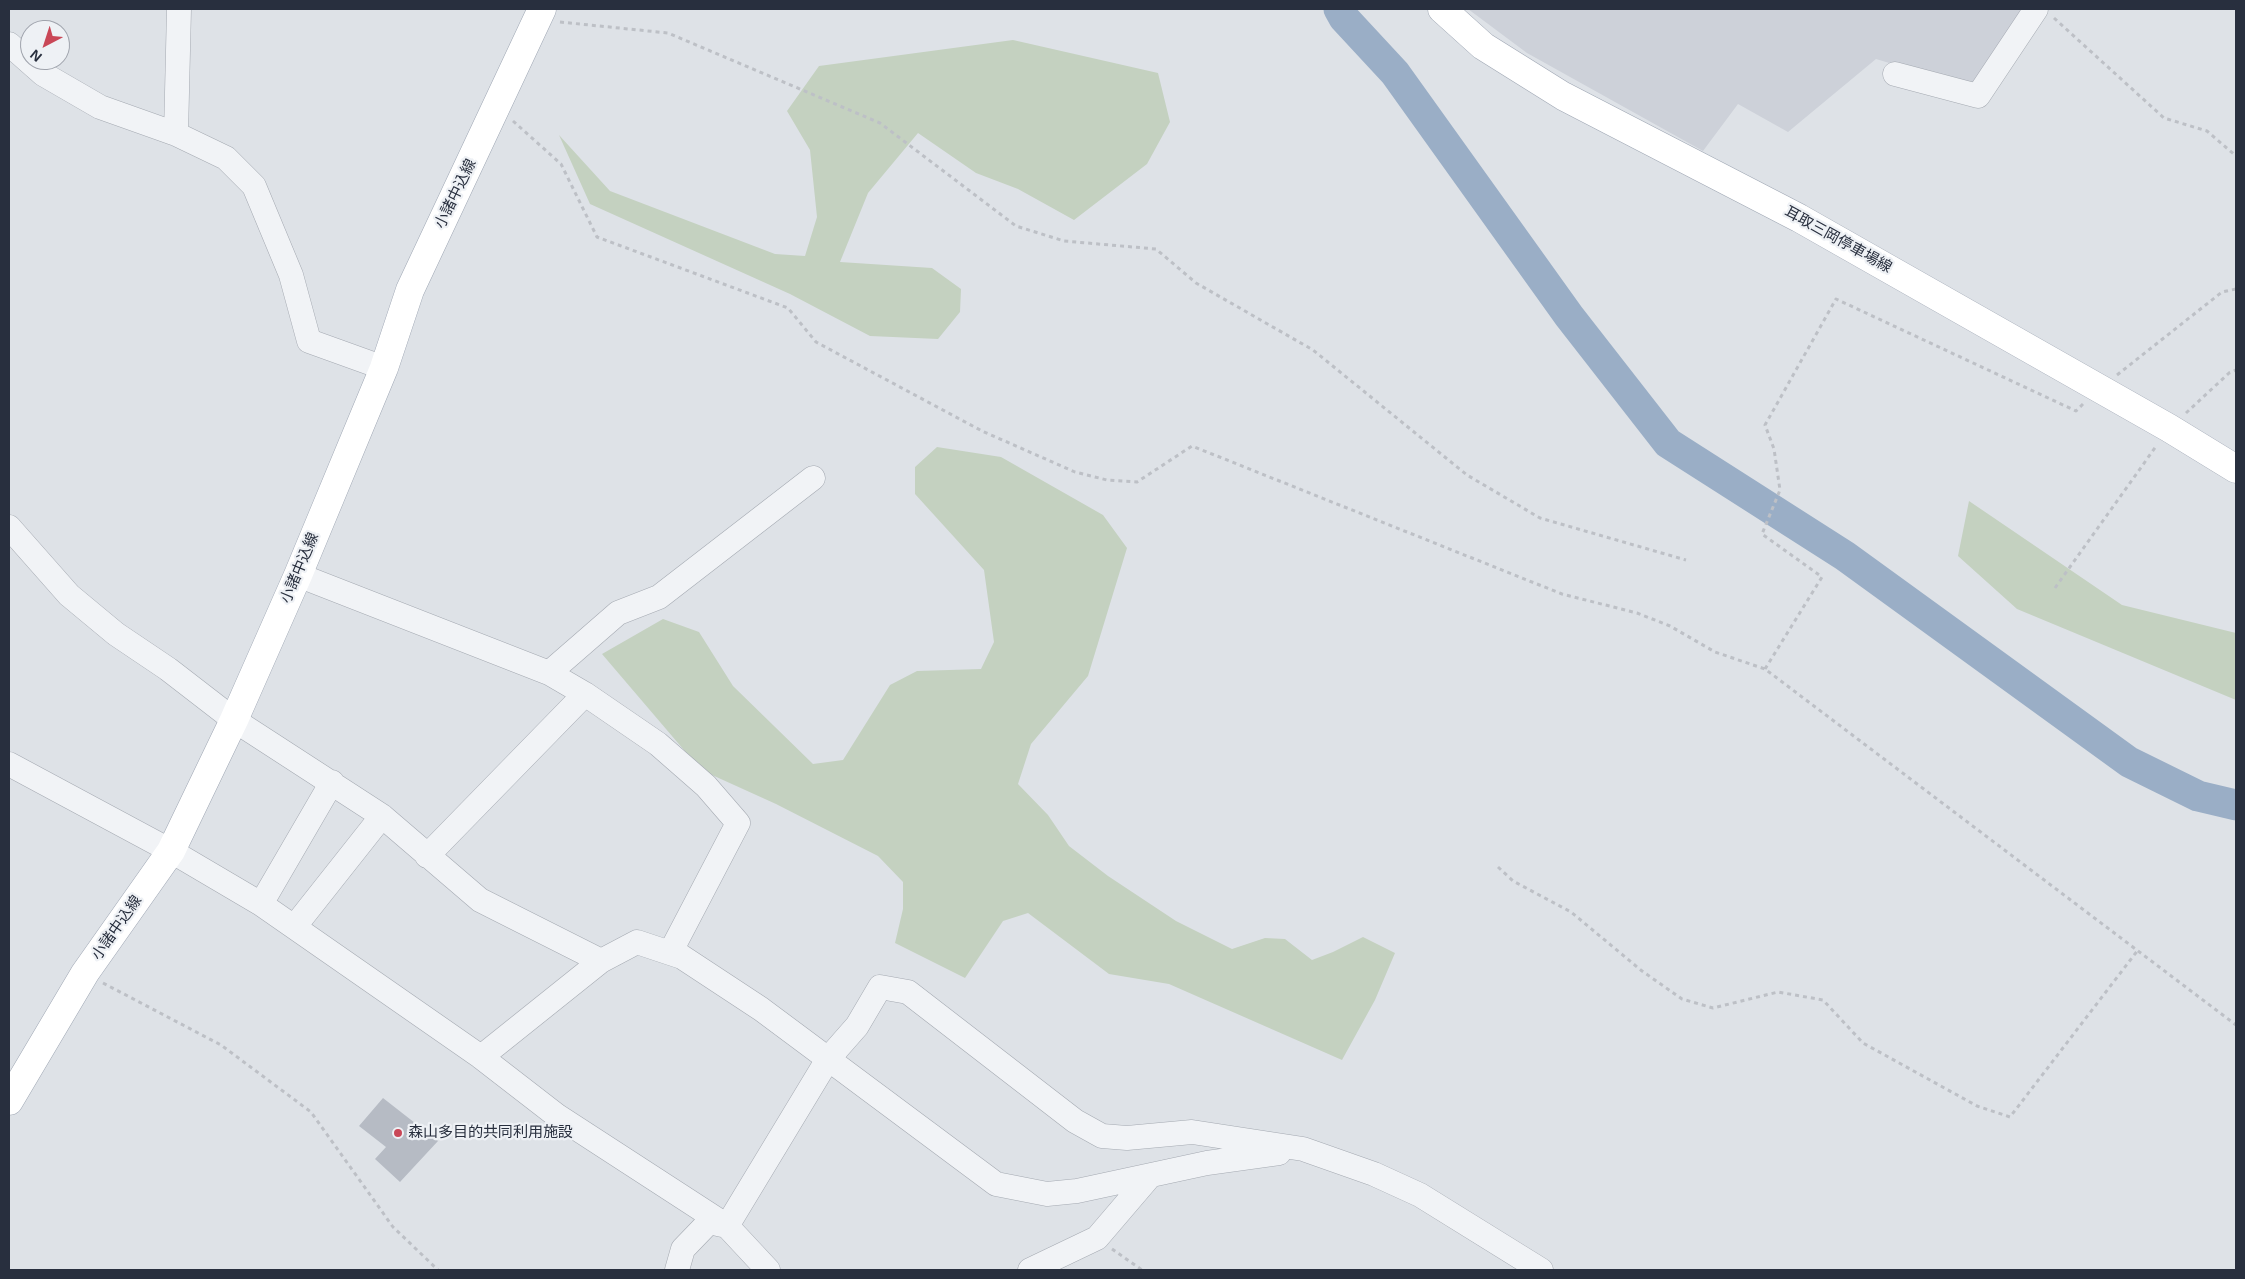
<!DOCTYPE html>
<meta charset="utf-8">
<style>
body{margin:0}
#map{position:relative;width:2245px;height:1279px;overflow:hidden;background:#dee2e7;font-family:Helvetica,sans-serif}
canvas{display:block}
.frame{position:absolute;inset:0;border:10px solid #282f3e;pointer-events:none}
.north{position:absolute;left:20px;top:20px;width:50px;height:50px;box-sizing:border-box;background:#eef1f5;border:1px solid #9fa3ac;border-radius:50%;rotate:220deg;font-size:14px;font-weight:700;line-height:20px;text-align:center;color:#282f3e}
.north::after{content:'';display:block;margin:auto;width:18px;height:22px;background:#c94757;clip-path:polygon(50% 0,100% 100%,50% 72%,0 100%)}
</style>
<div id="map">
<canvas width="2245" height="1279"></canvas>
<div class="frame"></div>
<div class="north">N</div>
</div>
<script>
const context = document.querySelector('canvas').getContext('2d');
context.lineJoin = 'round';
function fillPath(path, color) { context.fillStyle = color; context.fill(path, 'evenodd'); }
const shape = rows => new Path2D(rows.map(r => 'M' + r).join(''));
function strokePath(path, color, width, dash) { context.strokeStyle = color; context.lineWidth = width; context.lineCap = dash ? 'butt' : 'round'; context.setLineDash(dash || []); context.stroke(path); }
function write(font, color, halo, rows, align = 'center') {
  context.font = font + ' Helvetica,"Noto Sans JP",sans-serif'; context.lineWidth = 4.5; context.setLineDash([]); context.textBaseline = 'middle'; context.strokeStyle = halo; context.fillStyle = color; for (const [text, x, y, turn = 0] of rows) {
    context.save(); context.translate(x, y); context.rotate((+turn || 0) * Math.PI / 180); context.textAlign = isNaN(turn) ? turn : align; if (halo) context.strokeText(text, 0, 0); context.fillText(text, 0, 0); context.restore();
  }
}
const built = shape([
 [1468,9,2029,9,1976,89,1876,59,1788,132,1738,104,1703,151,1527,53]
]);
const green = shape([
 [1013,40,1158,73,1170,122,1147,164,1074,220,1018,189,976,173,918,133,868,193,840,262,932,268,961,289,960,312,938,339,870,336,790,294,590,204,559,135,610,191,775,254,805,256,817,217,810,150,787,111,819,66],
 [937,447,1001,457,1103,515,1127,548,1088,676,1031,744,1018,784,1048,815,1069,846,1108,876,1176,921,1232,949,1265,938,1285,939,1312,960,1333,952,1363,937,1395,953,1375,1000,1342,1060,1169,984,1109,974,1028,913,1003,921,965,978,895,943,903,909,903,882,878,856,776,804,701,770,602,654,663,619,699,632,733,686,813,764,843,760,890,685,917,671,981,669,994,642,984,570,915,494,915,467],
 [1969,501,2122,605,2236,633,2236,700,2017,609,1958,556]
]);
const river = shape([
 [1339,9,1344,18,1395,73,1569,316,1668,443,1845,556,2129,762,2198,796,2236,805]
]);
const building = shape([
 [383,1098,438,1141,400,1182,375,1159,386,1147,359,1126]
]);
const path = shape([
 [2054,18,2164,118,2207,131,2236,156],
 [560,22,668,33,880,123,1016,226,1064,241,1156,249,1196,283,1313,350,1467,475,1540,518,1686,560],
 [513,121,561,164,597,237,788,308,816,342,982,431,1075,472,1107,480,1137,482,1192,446,1562,594,1637,613,1670,626,1715,652,1765,669,2236,1025],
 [2117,375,2222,292,2236,289],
 [2186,413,2229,373,2236,370],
 [2055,588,2157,445],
 [1765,669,1822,577,1762,534,1780,490,1774,449,1765,425,1836,299,2076,411,2084,403],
 [1498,867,1513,881,1571,912,1642,971,1682,999,1713,1008,1778,992,1823,1000,1863,1043,1977,1106,2010,1117,2138,950],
 [103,983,221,1045,311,1112,393,1227,438,1270],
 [1112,1249,1142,1270]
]);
const minor = shape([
 [9,44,43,74,100,107,176,134,226,158,254,186,291,275,309,341,384,368],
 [1895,74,1978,96,2036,9],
 [176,134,179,9],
 [9,527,69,595,116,634,168,669,234,720,382,816,480,900,601,961],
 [298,575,549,673,585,694,658,744,706,786,738,823,670,953],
 [549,673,618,613,659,597,813,478],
 [9,764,171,851,261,904,481,1057,556,1115,727,1226,768,1270],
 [427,856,585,694],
 [261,904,332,782],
 [295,926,382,816],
 [481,1057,601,961,637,942,682,957,761,1009,996,1184,1047,1194,1077,1191,1207,1163,1279,1153],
 [727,1226,828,1059,857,1026,880,987,908,992,1075,1121,1102,1136,1127,1138,1192,1132,1303,1149,1374,1174,1420,1195,1541,1270],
 [677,1270,683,1249,709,1222,727,1226],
 [1030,1270,1097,1238,1150,1176]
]);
const major = shape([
 [1442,9,1483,46,1563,96,1799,218,2169,428,2236,469],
 [9,1101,85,973,171,851,234,720,298,575,384,368,410,290,542,9]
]);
const markers = [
 [398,1133,5,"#c94757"]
];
const streetNames = [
 ["小諸中込線",456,194,-64],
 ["耳取三岡停車場線",1838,240,29],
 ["小諸中込線",300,568,-67],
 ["小諸中込線",117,928,-55]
];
const poiNames = [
 ["森山多目的共同利用施設",408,1133]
];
fillPath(built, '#cdd1d9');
fillPath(green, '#c4d1c0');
strokePath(river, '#9aaec6', 31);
fillPath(building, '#b6bbc4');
strokePath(minor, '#a4a9b1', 25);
strokePath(major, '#9ea6b3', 29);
strokePath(path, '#bdc0c6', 3, [4, 4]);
strokePath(minor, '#f1f3f6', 24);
strokePath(major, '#fff', 28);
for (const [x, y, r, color] of markers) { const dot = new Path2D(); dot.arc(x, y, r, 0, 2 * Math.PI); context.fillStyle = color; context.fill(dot); strokePath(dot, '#eef1f5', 2); }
write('15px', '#282f3e', '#eef1f5', streetNames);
write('15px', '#282f3e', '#eef1f5', poiNames, 'left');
</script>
